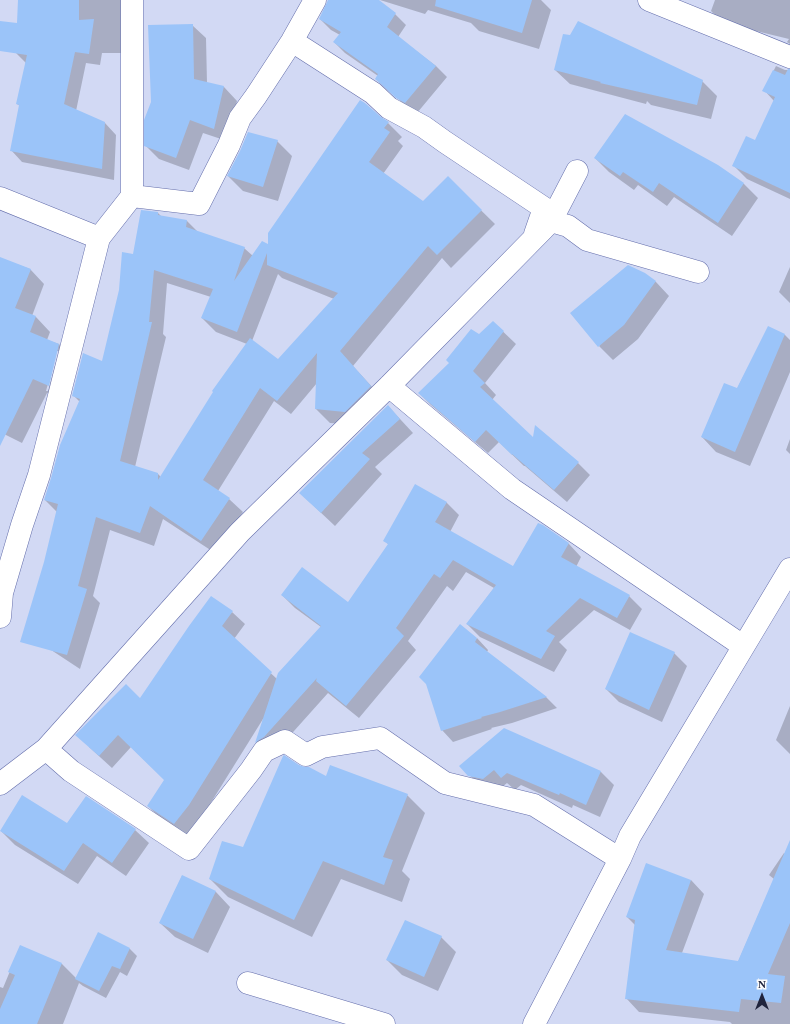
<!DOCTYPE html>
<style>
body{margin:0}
#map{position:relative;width:790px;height:1024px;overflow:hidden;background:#d2d9f4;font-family:Georgia,serif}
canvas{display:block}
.north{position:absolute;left:742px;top:976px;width:40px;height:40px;-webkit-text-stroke:3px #fbfbfb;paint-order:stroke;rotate:0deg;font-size:11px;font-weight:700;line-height:16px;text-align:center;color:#20243d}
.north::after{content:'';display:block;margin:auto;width:14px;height:18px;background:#20243d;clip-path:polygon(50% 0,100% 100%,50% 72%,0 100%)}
</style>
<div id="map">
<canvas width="790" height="1024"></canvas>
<div class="north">N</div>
</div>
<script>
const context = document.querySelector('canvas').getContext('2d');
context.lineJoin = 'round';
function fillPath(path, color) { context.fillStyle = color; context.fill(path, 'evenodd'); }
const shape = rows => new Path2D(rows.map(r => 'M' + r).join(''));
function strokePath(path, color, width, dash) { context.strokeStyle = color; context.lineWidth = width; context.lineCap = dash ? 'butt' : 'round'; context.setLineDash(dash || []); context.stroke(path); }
const shadow = shape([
 [26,0,138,0,131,53,102,53,100,65,86,63,76,111,105,123,116,135,114,180,22,162,11,150,20,106,17,104,26,63,16,53],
 [329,0,377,0,395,14,406,25,398,37,436,66,447,77,417,113,409,109,394,95,387,90,376,79,378,76,345,53,334,42,340,35,331,30,320,19],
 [380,0,541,0,551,10,539,49,479,31,471,23,428,10,425,14],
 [715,0,790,0,790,44,787,42,789,39,756,31,754,36,724,24,711,11],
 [192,25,206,38,207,83,224,87,237,101,227,141,203,133,189,170,159,159,146,146],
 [776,66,785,70,790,70,790,199,747,179,733,165,756,141,774,101,764,90],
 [555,70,702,81,717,96,711,119,651,105,647,101,646,104,570,84],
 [380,118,388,123,402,137,398,141,403,146,383,174,423,203,448,178,495,224,451,268,442,258,353,366,384,400,359,425,330,423,316,409,317,383,291,414,274,401,218,491,229,499,243,512,215,553,163,519,154,546,110,530,93,596,100,603,80,669,39,642,45,562,57,512,45,500,80,402,73,395,103,362,134,256,142,211,158,213,162,217,187,221,198,232,244,248,253,256,268,246],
 [278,274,282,278,334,299,278,361,252,341],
 [167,283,211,297,202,318,216,332,247,344,161,477,158,474,135,467,166,337,163,334],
 [277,141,292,156,278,201,243,191,228,176],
 [595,158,718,166,744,184,758,198,732,236,674,197,667,206,638,185,634,190,609,172],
 [0,258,30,269,44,284,32,316,36,317,50,332,47,340,59,344,73,359,63,400,47,393,22,443,0,432],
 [57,351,59,351,48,391,46,391],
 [790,267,790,303,779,292],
 [645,274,656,282,669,296,638,339,613,360,599,346],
 [493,322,516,344,485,383,496,395,492,400,533,439,578,463,590,475,567,502,525,466,524,466,499,442,488,453,431,405,419,393],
 [768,328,785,335,790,340,790,372,750,466,716,452,702,437,737,389],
 [388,406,413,433,375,467,382,474,335,526,300,493],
 [790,439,790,454,786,450],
 [446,502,459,515,450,532,513,567,539,524,569,544,581,557,576,567,629,596,642,609,630,630,594,610,559,642,567,650,554,672,480,637,467,624,494,588,466,572,453,591,447,586,408,641,416,650,359,718,328,693,277,750,268,755,256,743,263,720,263,719,202,817,187,836,161,819,148,806,165,780,131,747,112,768,89,747,232,612,245,624,234,639,277,679,321,627,295,608,282,595,348,604,389,545,384,540],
 [477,638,488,650,487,652,546,697,557,708,512,723,491,728,492,729,453,742,442,730,428,685],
 [674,653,687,666,662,722,619,702,606,689],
 [790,706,790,754,776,740],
 [299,766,326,777,407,795,425,813,402,871,410,879,402,902,341,879,312,937,228,897,210,879,243,848],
 [461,766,601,772,614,785,600,817,573,805,572,808,521,785,515,790,507,783,496,792,482,788],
 [68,824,135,830,149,843,126,876,97,856,78,884,15,845,1,831],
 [784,853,790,857,790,1024,732,1024,730,1022,639,1012,626,998,635,925,627,917,691,880,704,894,682,953,738,962,774,879,769,875],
 [182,876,216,892,230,907,208,953,175,937,160,923],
 [99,934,130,949,137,956,127,976,120,972,106,998,83,986,79,983,63,1024,0,1024,0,987,3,988,20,947,62,964,76,978],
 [441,937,456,952,438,991,402,975,387,960]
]);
const building = shape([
 [18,0,79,0,79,20,94,19,89,54,75,52,64,104,105,122,102,169,10,151,19,105,16,104,27,55,0,51,0,21,17,23],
 [328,0,379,0,396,13,387,27,436,66,405,103,396,98,381,84,375,79,378,74,333,42,341,32,319,19],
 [436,0,532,0,522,33,435,6],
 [578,21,703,80,697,105,600,83,601,82,554,70,563,34,570,35],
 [193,24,194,79,224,86,214,129,190,120,176,158,144,146,144,120,151,102,148,25],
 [788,69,790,69,790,193,732,166,746,136,755,140,775,97,762,91,773,70,785,75],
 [360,100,365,103,381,117,389,122,384,128,390,132,369,162,423,201,448,176,482,210,437,255,428,246,340,351,371,386,345,412,315,409,317,353,277,401,260,388,203,480,230,498,201,541,150,506,140,533,96,517,78,586,87,589,67,655,20,642,44,562,58,504,44,500,51,478,60,445,80,399,72,396,83,353,102,361,119,290,122,252,133,254,141,210,158,212,158,215,187,220,186,227,245,247,234,281,262,241,268,244,268,233],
 [267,253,267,265,338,293,278,359,250,338,212,391,213,392,158,480,158,473,120,461,152,322,149,322,154,270,213,289,201,318,237,332],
 [625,114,718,165,744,183,718,223,659,183,653,192,623,172,620,176,594,158],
 [248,132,278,140,263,187,227,176,240,151],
 [0,257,31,269,15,308,36,316,30,332,59,344,49,386,33,379,0,446],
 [628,265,645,273,656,281,624,325,598,347,570,313],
 [493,321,504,331,473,371,485,383,480,387,533,437,535,425,579,462,554,490,512,454,512,455,486,430,475,442,418,393,449,363,446,360,471,329,479,334],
 [768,326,785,334,735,452,701,437,724,383,737,388],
 [388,405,400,419,362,453,370,459,321,513,299,493],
 [415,484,447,502,435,522,513,566,538,523,543,525,569,543,561,557,630,595,617,618,580,598,546,631,555,636,541,659,466,624,496,585,453,560,440,578,434,574,396,628,404,636,346,706,316,681,317,678,264,737,259,740,255,743,278,673,321,626,281,595,302,567,348,602,388,544,383,541],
 [211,596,233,611,222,626,272,672,189,805,174,824,147,806,164,780,118,735,99,756,75,735,126,684,140,698,189,626],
 [460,624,477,638,475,642,547,697,500,712,481,717,482,718,441,731,426,684,419,677],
 [630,632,675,652,649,710,605,689],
 [504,728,601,771,586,805,560,793,559,795,507,773,501,778,494,770,483,779,468,776,459,766],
 [284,755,299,765,305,767,309,767,326,776,330,765,408,794,383,857,393,860,384,885,323,861,294,920,209,879,222,841,243,847,283,756],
 [22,795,67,823,86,796,136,829,112,863,83,843,64,871,0,831],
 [790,840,790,923,768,974,785,976,781,1003,741,999,739,1012,625,999,635,920,626,917,646,863,691,880,666,950,738,961],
 [182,875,216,891,193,939,159,923],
 [405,920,442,936,424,977,386,960],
 [98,932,130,948,120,969,112,966,99,991,75,979],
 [20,945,62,963,37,1024,0,1024,0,1009,15,975,8,972]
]);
const minor = shape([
 [649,0,790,57],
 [292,41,373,93,389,108,424,127,445,142,544,208,535,234],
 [132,196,199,204,229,145,240,118,256,96,292,41,315,0],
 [0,198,99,238],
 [551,221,568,226,587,240,698,272],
 [389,386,512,489,743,646],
 [0,617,2,593,22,525,39,475,99,238,132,196,132,0],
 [46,749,71,771,189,849,251,770,264,751,285,741,306,755,322,747,380,738,445,783,534,805,620,859],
 [0,784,46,749,240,532,389,386,551,221,577,171],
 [248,983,384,1024],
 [534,1024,620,859,630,836,790,569]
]);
fillPath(shadow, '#0003');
fillPath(building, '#9bc4f9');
strokePath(minor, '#646eab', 23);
strokePath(minor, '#fff', 22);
</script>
